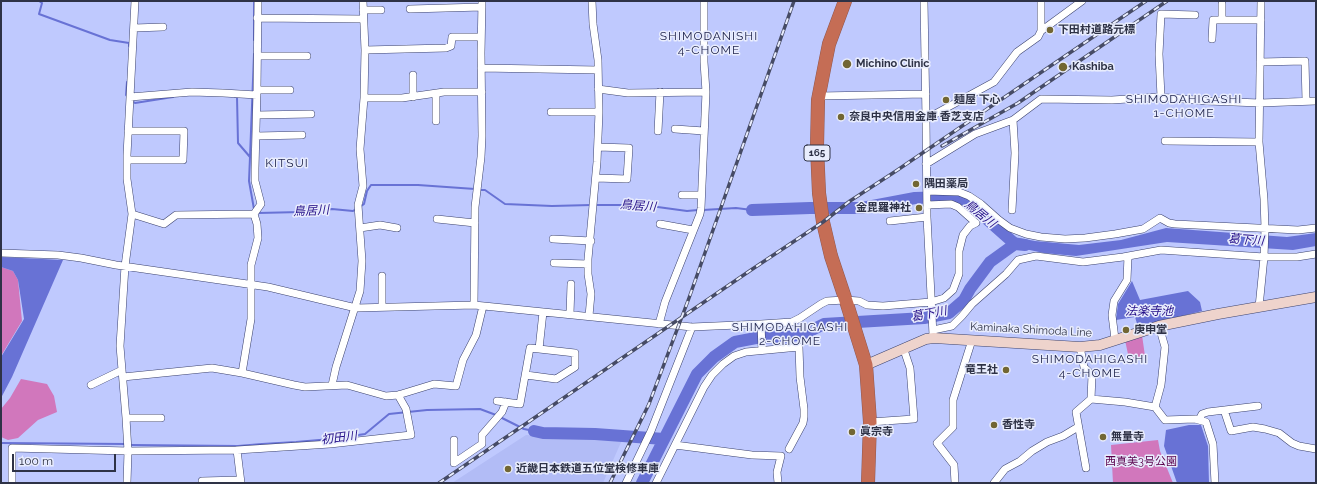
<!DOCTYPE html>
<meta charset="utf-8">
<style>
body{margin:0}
#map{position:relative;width:1317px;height:484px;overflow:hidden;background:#bfc9fe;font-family:Raleway,sans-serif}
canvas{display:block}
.frame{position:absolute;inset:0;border:2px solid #2e3246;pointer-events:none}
.scale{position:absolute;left:12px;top:454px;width:104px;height:18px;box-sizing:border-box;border:2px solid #2e3246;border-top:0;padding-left:5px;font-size:12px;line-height:14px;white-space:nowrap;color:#2e3246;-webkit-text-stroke:3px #e9edfd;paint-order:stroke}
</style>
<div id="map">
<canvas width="1317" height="484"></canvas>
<div class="frame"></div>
<div class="scale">100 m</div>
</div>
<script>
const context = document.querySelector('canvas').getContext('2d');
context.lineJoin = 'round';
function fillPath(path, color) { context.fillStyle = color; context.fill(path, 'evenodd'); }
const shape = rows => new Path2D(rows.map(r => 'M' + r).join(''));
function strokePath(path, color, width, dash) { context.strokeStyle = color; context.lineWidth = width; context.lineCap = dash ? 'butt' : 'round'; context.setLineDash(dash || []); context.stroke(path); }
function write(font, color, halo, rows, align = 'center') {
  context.font = font + ' Raleway,"Noto Sans JP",sans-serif'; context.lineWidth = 3; context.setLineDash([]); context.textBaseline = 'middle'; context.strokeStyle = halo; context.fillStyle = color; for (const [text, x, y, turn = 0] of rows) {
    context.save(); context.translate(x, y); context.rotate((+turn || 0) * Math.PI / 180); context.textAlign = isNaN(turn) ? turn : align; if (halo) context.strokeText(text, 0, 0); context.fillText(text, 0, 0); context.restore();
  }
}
const built = shape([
 [526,435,622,440,603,483,452,483]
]);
const green = shape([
 [1,267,13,271,18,280,22,321,1,356],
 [1142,335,1145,356,1129,359,1125,340],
 [21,379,47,384,54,396,57,412,38,420,18,438,8,440,1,437,1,409,10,398],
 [1158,440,1160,451,1173,483,1113,483,1111,445]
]);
const water = shape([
 [1166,228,1287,237,1316,233,1316,246,1293,250,1167,242,1076,256,1044,253,1020,248,1012,250,1007,242,1014,237,1035,241,1079,245,1121,240],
 [1,257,63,260,12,377,1,398,1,357,24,319,18,280,13,271,1,267],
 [1132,281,1140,300,1188,291,1200,302,1202,311,1138,327,1135,317,1116,320,1118,304],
 [1189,425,1201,425,1208,446,1209,483,1177,483,1164,446,1166,430]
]);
const stream = shape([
 [39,1,42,3,39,14,110,40,129,43,129,46],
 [254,1,254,40],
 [127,82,126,95,128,97],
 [235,97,237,97,238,143,250,157,249,181,254,209],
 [131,100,135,103,173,97],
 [250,157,254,54],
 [480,190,485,190,505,204,552,206,591,205],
 [595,205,643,205,687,211,698,210],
 [360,207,364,204,367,191,371,185,418,185,475,189],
 [703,210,736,208,752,210],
 [258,213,301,212,332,209,353,211,356,209],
 [500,417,524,429,534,431],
 [1,443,126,444],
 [130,445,238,446,262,444,296,442,331,439,365,434,389,414,427,410,480,409,496,415]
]);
const river = shape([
 [752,210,810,208,862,208,915,198,945,197,961,198,971,205,1015,244],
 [534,431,543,433,595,434,664,439],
 [642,483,697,374,714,357,735,342,756,338,788,337,808,332,824,324,924,318,949,313,964,300,970,289,990,262,1015,244,1025,245]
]);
const street = shape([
 [924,1,926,119,927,217,933,335],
 [410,9,482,7],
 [363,10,381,10],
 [257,18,363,19],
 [1222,20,1222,4],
 [134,28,163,27],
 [1041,31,1082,1],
 [1212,39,1213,20,1261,20],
 [365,50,446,48,451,46,452,37,481,37],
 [258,56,307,56],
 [1260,62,1305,61,1306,101],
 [481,68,598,70],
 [598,89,628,93,706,92],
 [257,90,290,90],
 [819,96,926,94],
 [130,97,192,92,223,93,257,95],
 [413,97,413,75],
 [1161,97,1159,54,1161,14,1195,15],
 [364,98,402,98,444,92,482,92],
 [551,112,599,112],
 [257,115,311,114],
 [926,119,994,82,1017,52,1038,37,1041,31,1041,1],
 [436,121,436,94],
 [675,129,704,131],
 [658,131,660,92],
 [256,136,302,135],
 [1165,141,1259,142],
 [127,160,183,160,184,131,128,131],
 [926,164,975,134,1013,120,1041,99,1112,100,1159,97,1207,101,1260,103,1316,101],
 [596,178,627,179,629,148,598,147],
 [927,191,959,192,969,196,981,204,999,220,1010,228,1026,234,1041,237,1065,239,1085,238,1115,234,1143,229,1160,218,1169,223,1175,224,1298,230,1316,228],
 [682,195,701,195],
 [1012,210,1015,153,1013,120],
 [132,214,164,224,176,215,254,214,257,224,258,238,251,265,251,319,242,373],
 [254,214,261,204,255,181,255,169,257,90,258,1],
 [437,219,475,223],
 [890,221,927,217],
 [660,224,693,230],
 [360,228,380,225,397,228],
 [553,239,591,241],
 [1,253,58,255,81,258,116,265,268,287,356,308,474,305,692,327,761,324,792,322,800,318,821,304,827,301,845,300,859,301,867,305,883,306,931,302,944,298,953,290,959,274,959,251,963,235,970,226,976,223,958,207,951,204,927,205],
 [554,263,588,264],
 [382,276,382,307],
 [474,305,475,207,481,157,482,136,481,53,482,1],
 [1259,307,1264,257,1265,228,1264,199,1259,142,1261,1],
 [570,314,571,284],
 [589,316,591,294,588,274,588,259,597,162,599,112,598,60,593,24,592,1],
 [659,324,665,302,700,214,701,208,706,92,704,62,704,1],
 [761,324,762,350],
 [1159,326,1165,347,1161,385,1155,407,1165,420,1195,419,1206,422,1213,444,1215,483],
 [933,330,952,326,962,316,972,304,1006,274,1018,260,1036,256,1083,262,1123,257,1161,250,1264,257,1297,257,1316,254],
 [1115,339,1112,315,1114,301,1127,280,1128,256],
 [1080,347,1084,367,1092,375,1091,399],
 [526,375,556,379,575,367,575,353,539,349,543,312],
 [123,377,212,368,242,373,294,385,305,387,347,385,386,396,398,395,434,384,456,386,463,360,476,335,483,306],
 [91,385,122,370],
 [332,385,336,367,360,291,362,261,358,205,363,186,360,149,364,98,365,50,363,1],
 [497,401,520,404,530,348,539,349],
 [1224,410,1231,431,1253,427,1265,429,1279,433,1292,443,1299,446,1316,449],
 [126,418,161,418],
 [1199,420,1202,414,1208,412,1258,406],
 [870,422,914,419,910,368,904,350],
 [454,440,454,463,482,444,482,435,502,412,506,402],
 [675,445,752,455,781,456,777,472,778,483],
 [237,450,241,483],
 [1086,468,1076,412,1091,399,1125,402,1155,407],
 [202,481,240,480],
 [12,483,12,448,128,451,237,450,330,444,411,435,406,409,398,395],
 [127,483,128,451,126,418,120,346,125,266,132,214,127,179,127,155,135,1],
 [626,483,651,431,692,327],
 [656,483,704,387,712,375,723,364,734,356,746,352,799,347,800,377,804,409,804,417,803,423,789,449],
 [955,483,954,465,937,443,953,427,953,400,972,340],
 [994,483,1005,469,1020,461,1032,451,1047,442,1063,436,1078,427]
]);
const secondary = shape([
 [866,365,926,339,934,338,1080,347,1100,345,1159,326,1218,314,1316,297]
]);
const highway = shape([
 [845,1,829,44,825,64,818,100,817,147,819,193,823,222,831,256,847,304,866,365,870,422,868,483]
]);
const rail = shape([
 [942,146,1018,103,1167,1],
 [439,483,751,270,823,222,850,201,896,171,1146,1],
 [610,483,649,404,689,298,794,1]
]);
const markers = [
 [1050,30,4,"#726633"],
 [847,64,5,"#726633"],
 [1063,67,5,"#726633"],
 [946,100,4,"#726633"],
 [841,117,4,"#726633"],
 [916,184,4,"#726633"],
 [919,208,4,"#726633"],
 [1126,330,4,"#726633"],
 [1006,370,4,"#726633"],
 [994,425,4,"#726633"],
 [852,432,4,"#726633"],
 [1103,437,4,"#726633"],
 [508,469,4,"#726633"]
];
const shields = [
 [817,153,26]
];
const shieldNames = [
 ["165",817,153]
];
const poiNames = [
 ["下田村道路元標",1058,30],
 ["Michino Clinic",856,64],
 ["Kashiba",1072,67],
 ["麺屋 下心",954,100],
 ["奈良中央信用金庫 香芝支店",849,117],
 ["隅田薬局",924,184],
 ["金毘羅神社",911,208,"right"],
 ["庚申堂",1134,330],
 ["竜王社",998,370,"right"],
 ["香性寺",1002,425],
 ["眞宗寺",860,432],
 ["無量寺",1111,437],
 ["近畿日本鉄道五位堂検修車庫",516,469]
];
const streetNames = [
 ["Kaminaka Shimoda Line",1031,330,3]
];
const parkNames = [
 ["西真美3号公園",1141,462]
];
const neighbourhoodNames = [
 ["SHIMODANISHI",709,36],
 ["4-CHOME",709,50],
 ["SHIMODAHIGASHI",1184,99],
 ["1-CHOME",1184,113],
 ["KITSUI",287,163],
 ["SHIMODAHIGASHI",790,327],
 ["2-CHOME",790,341],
 ["SHIMODAHIGASHI",1090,359],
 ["4-CHOME",1090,373]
];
const waterNames = [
 ["鳥居川",638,206,4],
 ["鳥居川",311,211,-3],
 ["鳥居川",980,214,39],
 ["葛下川",1246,240,4],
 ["法楽寺池",1149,311],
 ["葛下川",929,314,-11],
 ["初田川",339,438,-7]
];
fillPath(built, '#b2bcf6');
fillPath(green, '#d177bc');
fillPath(water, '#6872d5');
strokePath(stream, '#6872d5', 2);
strokePath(river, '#6872d5', 12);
strokePath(street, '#3c436e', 8);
strokePath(secondary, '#3c436e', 11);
strokePath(highway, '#905850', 14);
strokePath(street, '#fff', 7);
strokePath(secondary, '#eed3cc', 10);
strokePath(highway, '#c56d55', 13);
strokePath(rail, '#464b65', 3.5);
strokePath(rail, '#e9edfd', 2, [6]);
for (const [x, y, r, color] of markers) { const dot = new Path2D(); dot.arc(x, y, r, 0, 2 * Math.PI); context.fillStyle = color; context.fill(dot); strokePath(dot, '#e9edfd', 1.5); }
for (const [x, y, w] of shields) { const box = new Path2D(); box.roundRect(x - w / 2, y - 8, w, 16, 3); context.fillStyle = '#e9edfd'; context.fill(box); strokePath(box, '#2e3246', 1); }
write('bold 10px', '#2e3246', null, shieldNames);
write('bold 11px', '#2e3246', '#e9edfd', poiNames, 'left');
write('11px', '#2e3246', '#e9edfd', streetNames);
write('11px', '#5a004c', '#e9edfd', parkNames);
context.letterSpacing = '1px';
write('12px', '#22264f', '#e9edfd', neighbourhoodNames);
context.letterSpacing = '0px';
write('italic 12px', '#230d87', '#e9edfd', waterNames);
</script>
